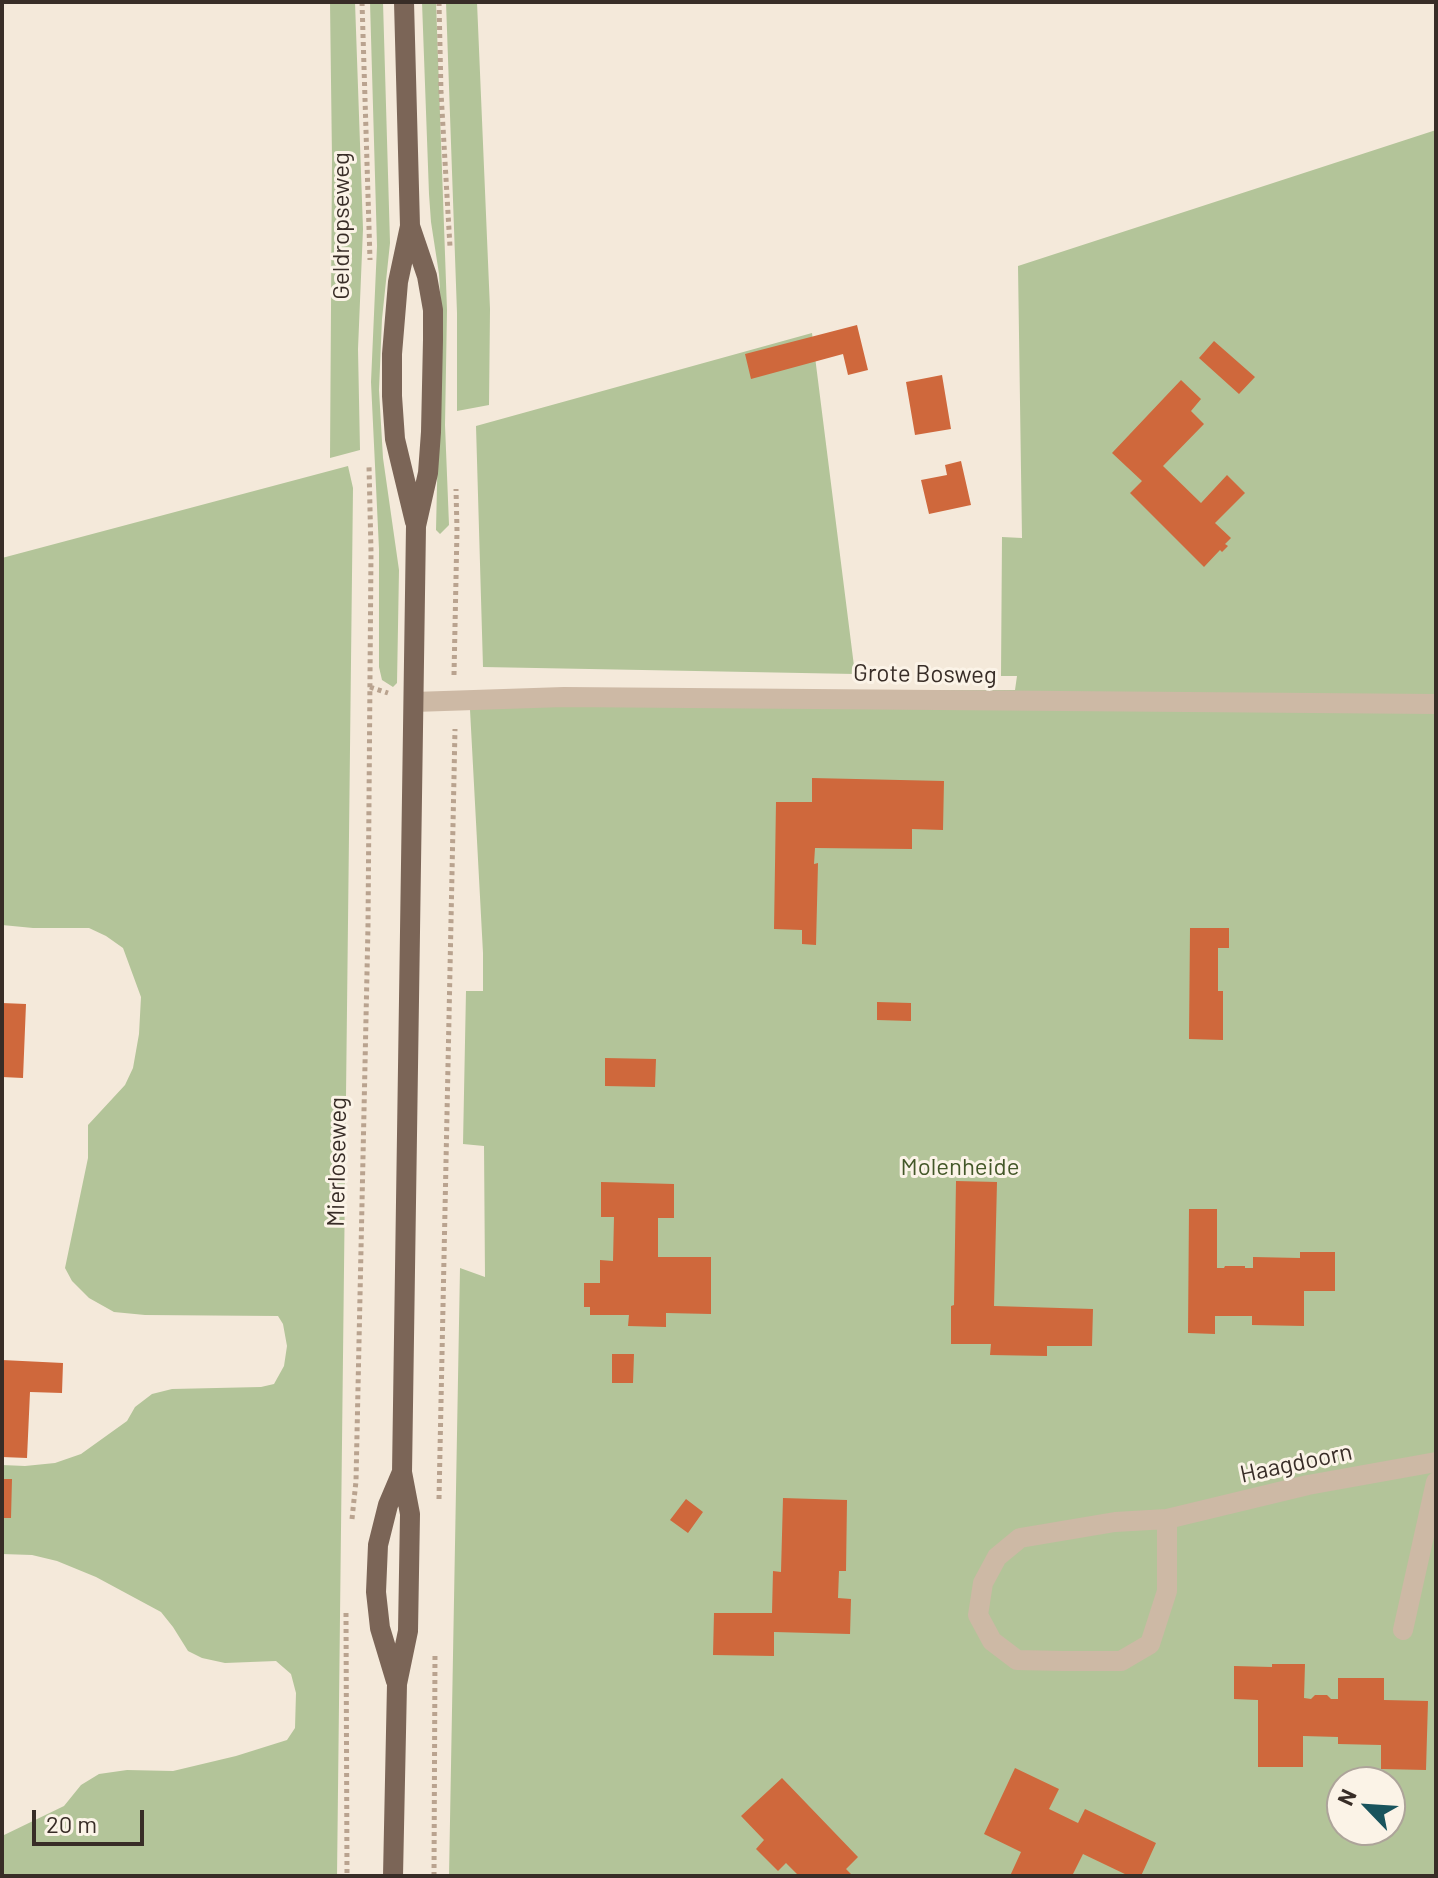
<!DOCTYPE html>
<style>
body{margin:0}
#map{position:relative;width:1438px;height:1878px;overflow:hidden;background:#f4e9da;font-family:Barlow,sans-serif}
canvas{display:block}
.frame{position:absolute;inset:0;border:4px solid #382d27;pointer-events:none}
.north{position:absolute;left:1326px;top:1766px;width:80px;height:80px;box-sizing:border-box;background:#fbf3e7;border:2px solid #ada49a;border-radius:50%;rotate:295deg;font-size:22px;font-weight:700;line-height:32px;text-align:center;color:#382d27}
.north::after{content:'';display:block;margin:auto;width:28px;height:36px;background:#19545d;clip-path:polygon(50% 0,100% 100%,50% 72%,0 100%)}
.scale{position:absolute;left:32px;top:1810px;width:112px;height:36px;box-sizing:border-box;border:4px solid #382d27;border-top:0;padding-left:10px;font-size:24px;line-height:28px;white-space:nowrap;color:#382d27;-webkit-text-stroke:6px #fbf3e7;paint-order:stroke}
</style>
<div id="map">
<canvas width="1438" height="1878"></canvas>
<div class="frame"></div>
<div class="north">N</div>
<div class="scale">20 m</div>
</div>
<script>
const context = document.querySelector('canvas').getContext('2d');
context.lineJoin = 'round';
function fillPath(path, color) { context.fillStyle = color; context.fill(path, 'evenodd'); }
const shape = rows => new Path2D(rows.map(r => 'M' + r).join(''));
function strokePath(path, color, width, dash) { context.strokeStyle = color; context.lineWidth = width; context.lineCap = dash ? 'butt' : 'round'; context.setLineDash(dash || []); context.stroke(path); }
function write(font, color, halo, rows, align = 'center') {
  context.font = font + ' Barlow,sans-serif'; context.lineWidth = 6; context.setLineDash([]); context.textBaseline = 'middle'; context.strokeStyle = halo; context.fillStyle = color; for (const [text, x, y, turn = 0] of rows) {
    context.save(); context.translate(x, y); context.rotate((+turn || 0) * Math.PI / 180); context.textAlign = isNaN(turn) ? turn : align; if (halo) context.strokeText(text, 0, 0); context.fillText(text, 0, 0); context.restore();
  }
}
const green = shape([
 [330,2,355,2,363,229,358,349,360,450,330,458,332,159],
 [370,2,383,2,390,243,382,319,379,390,383,458,399,570,397,683,393,687,382,680,379,667,379,549,371,382,377,246],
 [422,2,436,2,447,310,445,425,449,525,440,534,436,530,441,308,439,274,431,222,429,194],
 [446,2,477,2,490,309,489,405,457,411,457,313],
 [1436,130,1436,1876,449,1876,460,1268,485,1277,484,1146,463,1144,466,991,483,991,483,953,469,691,1015,690,1017,676,1001,676,1002,537,1022,538,1018,266],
 [1342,1782,1390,1782,1390,1830,1342,1830],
 [812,333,855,674,483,667,476,426],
 [348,466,353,488,337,1876,2,1876,2,1836,64,1806,81,1785,99,1774,127,1770,173,1771,236,1756,287,1740,295,1728,296,1693,291,1674,276,1661,225,1663,202,1658,188,1651,173,1627,161,1612,96,1577,57,1561,32,1555,2,1554,2,1465,25,1466,55,1463,81,1454,127,1421,135,1407,152,1394,172,1389,261,1387,274,1384,284,1366,287,1346,283,1324,278,1316,145,1315,114,1312,89,1298,72,1281,65,1268,88,1158,88,1125,125,1085,133,1068,139,1034,141,997,123,948,106,936,89,928,33,928,2,925,2,558]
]);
const building = shape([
 [857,325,868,370,848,375,843,354,751,379,745,354],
 [1214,341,1255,377,1239,394,1199,358],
 [942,375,951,429,915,435,906,382],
 [1181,380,1201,399,1191,411,1204,424,1163,466,1201,503,1227,475,1245,493,1215,523,1231,538,1225,544,1228,546,1222,552,1220,550,1204,567,1130,493,1142,481,1112,453],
 [961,461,971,505,929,514,921,480,947,475,945,465],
 [812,778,944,781,943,830,912,829,912,849,815,848,814,864,818,863,816,945,802,944,802,930,774,929,776,802,812,802],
 [1190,928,1229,928,1229,948,1218,948,1218,991,1223,991,1223,1040,1189,1039],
 [877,1002,911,1003,911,1021,877,1020],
 [2,1003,26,1004,23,1078,2,1077],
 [605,1058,656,1059,655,1087,605,1086],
 [956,1181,997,1182,994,1306,1093,1309,1092,1346,1047,1346,1047,1356,990,1355,991,1344,951,1344,951,1306,954,1305],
 [601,1182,674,1184,674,1218,658,1218,658,1257,711,1257,711,1314,666,1313,666,1327,628,1326,629,1315,590,1315,590,1307,584,1307,584,1283,600,1283,600,1260,613,1261,614,1217,601,1217],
 [1189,1209,1217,1209,1217,1268,1224,1268,1225,1266,1245,1266,1245,1268,1253,1268,1253,1257,1300,1258,1300,1252,1335,1252,1335,1291,1304,1291,1304,1326,1252,1325,1252,1316,1215,1316,1215,1334,1188,1333],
 [612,1354,634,1354,633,1383,612,1383],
 [2,1360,63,1363,62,1393,30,1392,27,1458,2,1457],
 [2,1479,12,1479,11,1518,2,1518],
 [783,1498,847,1500,846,1571,839,1571,838,1598,851,1599,850,1634,774,1632,774,1656,713,1655,714,1613,772,1613,773,1571,781,1572],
 [686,1499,703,1512,688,1533,670,1520],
 [1272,1664,1305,1664,1304,1698,1311,1699,1315,1695,1327,1695,1331,1699,1338,1699,1338,1678,1384,1678,1384,1700,1428,1701,1426,1770,1381,1769,1381,1745,1338,1744,1338,1737,1303,1736,1303,1767,1258,1767,1258,1700,1234,1699,1234,1666,1272,1667],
 [1015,1768,1059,1789,1049,1809,1078,1823,1085,1809,1156,1843,1141,1876,1129,1876,1083,1854,1072,1876,1010,1876,1021,1852,984,1834],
 [782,1778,858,1857,846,1869,853,1876,799,1876,786,1863,778,1871,756,1849,764,1840,741,1816]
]);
const path = shape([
 [362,2,370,260],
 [439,2,441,93,450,247],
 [454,675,457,530,456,489],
 [370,687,388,693],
 [439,1499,455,729],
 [352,1519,356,1481,368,926,371,552,369,466],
 [346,1613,347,1876],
 [434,1876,435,1653]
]);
const minor = shape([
 [414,702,564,697,1436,704],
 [1167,1519,1167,1591,1150,1644,1121,1661,1063,1661,1017,1660,992,1641,978,1615,983,1583,997,1557,1020,1538,1115,1522,1167,1519],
 [1167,1519,1308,1485,1436,1462],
 [1403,1630,1436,1482]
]);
const major = shape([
 [404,2,410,226,398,282,392,354,392,396,395,439,415,522],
 [396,1681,380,1628,376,1592,378,1545,388,1505,402,1472],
 [393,1876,397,1684,408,1631,410,1514,402,1472,416,526,428,473,431,432,433,340,433,310,427,276,410,226]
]);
const streetNames = [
 ["Geldropseweg",341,226,-90],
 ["Grote Bosweg",925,674,1],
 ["Mierloseweg",337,1162,-89],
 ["Haagdoorn",1296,1463,-12]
];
const parkNames = [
 ["Molenheide",960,1167]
];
fillPath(green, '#b3c499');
fillPath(building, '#cf683c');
strokePath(path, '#b9a38f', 5, [4, 4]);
strokePath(minor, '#cdb9a5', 20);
strokePath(major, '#7b6557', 20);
write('24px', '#382d27', '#fbf3e7', streetNames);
write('24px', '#445829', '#fbf3e7', parkNames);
</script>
